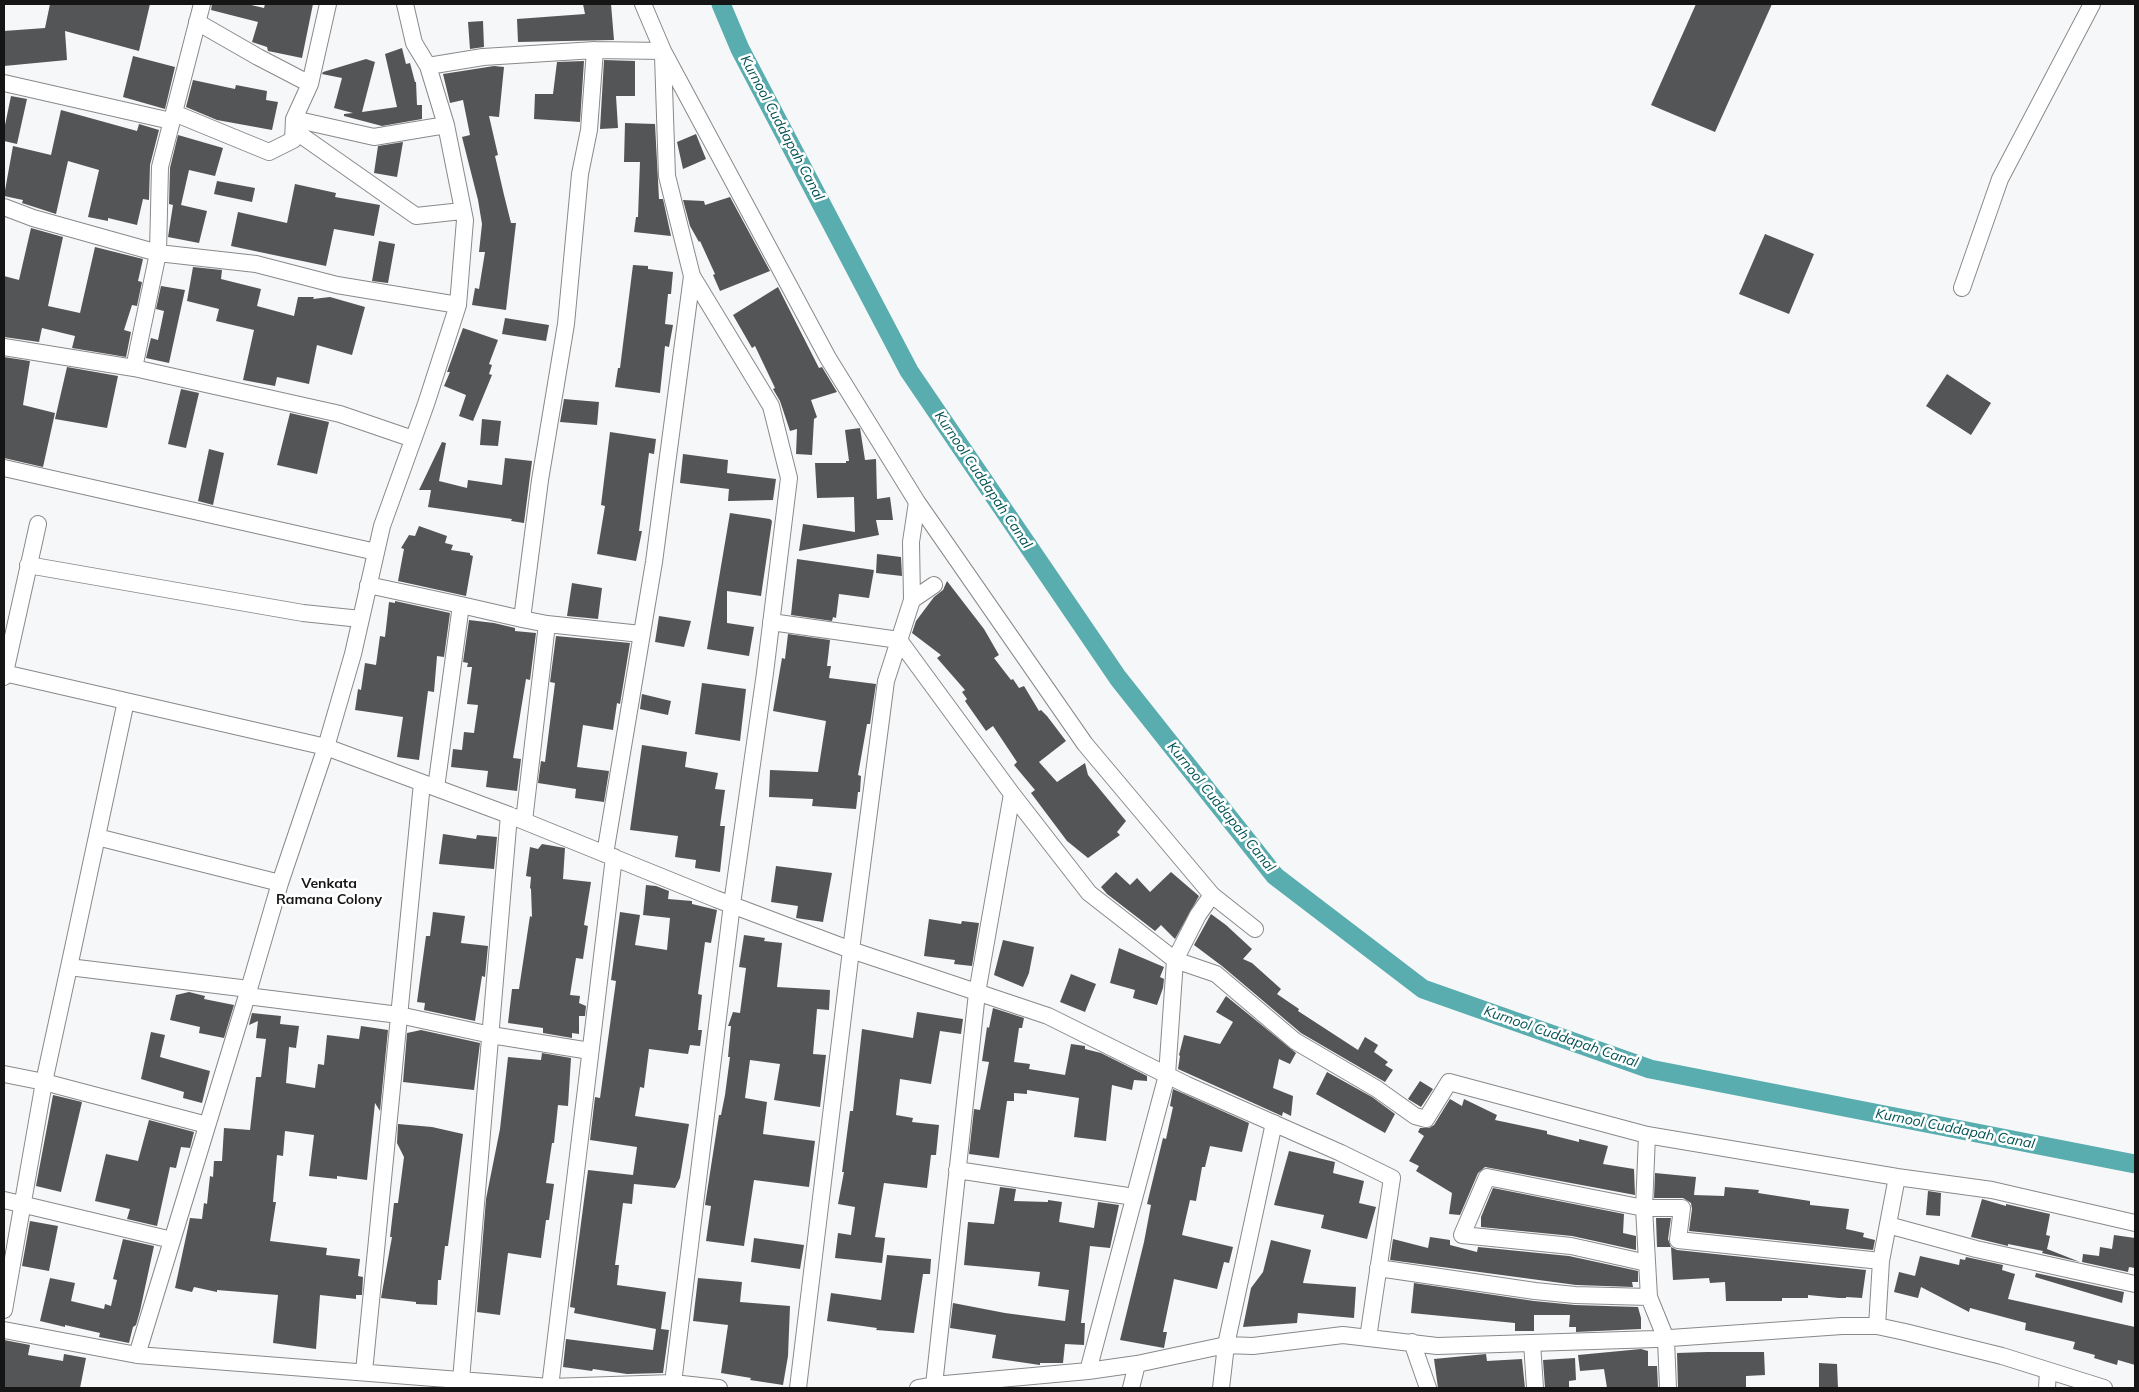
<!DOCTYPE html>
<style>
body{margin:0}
#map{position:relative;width:2139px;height:1392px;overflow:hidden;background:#f6f7f9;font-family:Mulish,sans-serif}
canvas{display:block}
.frame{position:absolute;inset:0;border:5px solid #151516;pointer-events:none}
</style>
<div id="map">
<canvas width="2139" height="1392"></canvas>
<div class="frame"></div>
</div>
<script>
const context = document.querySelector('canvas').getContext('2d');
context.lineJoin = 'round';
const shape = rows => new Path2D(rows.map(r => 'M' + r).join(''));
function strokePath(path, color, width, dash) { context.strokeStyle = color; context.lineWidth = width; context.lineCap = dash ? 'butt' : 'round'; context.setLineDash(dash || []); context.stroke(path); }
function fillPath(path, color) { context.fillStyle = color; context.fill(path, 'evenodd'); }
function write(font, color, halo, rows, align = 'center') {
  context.font = font + ' Mulish,sans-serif'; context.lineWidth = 5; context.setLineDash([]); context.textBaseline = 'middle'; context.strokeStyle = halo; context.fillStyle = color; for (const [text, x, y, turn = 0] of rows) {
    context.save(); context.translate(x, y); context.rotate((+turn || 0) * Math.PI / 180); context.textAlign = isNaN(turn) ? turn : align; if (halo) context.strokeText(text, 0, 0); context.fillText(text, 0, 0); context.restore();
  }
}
const canal = shape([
 [721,4,740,49,909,371,1118,678,1275,876,1423,989,1650,1069,2135,1164]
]);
const building = shape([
 [50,4,150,4,139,51,65,31,67,60,4,66,4,31,45,28],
 [212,4,247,4,264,8,265,4,313,4,302,58,268,51,267,47,252,42,258,22,211,10],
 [583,4,611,4,614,40,518,42,517,19,585,14],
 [1696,4,1772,4,1715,132,1651,105],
 [483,21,484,47,470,49,468,22],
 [402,48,406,64,410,63,415,82,416,82,417,105,422,105,422,119,382,126,344,116,344,114,353,113,334,108,342,78,322,74,323,72,366,59,375,62,362,112,397,107,385,54],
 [133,56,175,67,165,109,123,97],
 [604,60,635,61,635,96,616,96,618,128,600,129],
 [584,61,580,122,534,119,535,94,553,94,557,62],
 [494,66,504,67,499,117,489,116,498,155,495,156,504,195,511,223,516,223,506,310,472,305,475,288,479,289,485,252,479,252,482,224,478,200,462,137,470,135,463,100,450,103,443,74],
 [193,80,235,89,236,85,267,91,266,100,278,102,272,130,217,120,186,107],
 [11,96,27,99,17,144,4,141,4,130],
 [61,110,137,131,139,124,159,130,150,165,149,200,143,199,137,225,108,218,108,221,88,217,99,170,68,161,56,214,22,203,23,200,4,196,13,146,51,155],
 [625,123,655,124,659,199,663,199,671,236,634,232,636,217,638,217,640,162,624,162],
 [696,134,706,159,683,169,677,142],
 [178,135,223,148,215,176,189,170,181,205,207,211,199,243,168,237,173,205,169,204,170,168],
 [403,142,397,177,374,173,378,146],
 [217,181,255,188,252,202,214,194],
 [295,184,336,193,335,197,380,205,374,236,334,229,326,266,231,246,238,212,287,223],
 [730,197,770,271,720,291,713,275,715,274,700,241,699,242,690,226,683,200,704,201,705,205],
 [31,228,63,237,48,306,80,313,95,247,143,259,138,281,142,282,137,306,132,305,124,330,131,332,126,357,72,348,75,336,42,328,39,342,4,337,4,276,19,280],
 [1765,234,1814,254,1789,314,1739,294],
 [379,241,395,244,388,283,372,281],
 [633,265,648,266,648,269,673,272,671,294,668,294,665,324,673,325,669,347,665,346,660,393,615,387,618,368,620,368],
 [193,267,222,270,221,279,261,289,257,306,294,316,298,297,314,297,313,299,330,297,365,307,352,355,317,345,309,384,277,377,275,386,243,380,254,330,216,321,219,309,187,301],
 [161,286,185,290,169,363,146,358,151,338,158,340,164,311,156,309],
 [778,287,819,368,822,367,837,392,811,400,817,417,814,419,812,455,796,454,797,429,790,431,780,401,773,389,775,388,755,346,752,348,733,315],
 [505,318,549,325,546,341,502,334],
 [463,328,498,340,489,364,492,365,489,374,492,375,473,421,459,416,466,395,444,386,450,372,447,372],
 [4,357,30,361,23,405,55,413,43,467,4,458],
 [67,367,118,376,107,428,55,419],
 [1947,374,1991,403,1971,435,1926,406],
 [181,389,199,393,186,448,168,444],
 [564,399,599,402,597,425,560,422],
 [290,413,329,422,317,474,277,465],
 [482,419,501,421,498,446,480,445],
 [860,428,865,460,876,459,877,499,890,497,893,520,876,520,879,535,799,551,803,524,855,532,854,497,817,498,815,463,846,463,846,461,849,461,845,430],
 [610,432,656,439,654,454,649,453,639,531,642,531,636,561,597,554,605,506,601,505],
 [442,442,446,443,439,481,467,488,468,480,502,485,505,458,532,461,524,523,511,521,512,519,428,507,431,490,419,490],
 [209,449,224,453,213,505,198,501],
 [683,454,728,460,727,473,776,479,773,500,728,501,729,489,680,483],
 [730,513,770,519,772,521,761,596,727,591,727,623,754,627,749,656,707,649],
 [419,526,447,536,445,543,453,545,451,550,470,553,470,555,473,556,466,596,398,581,404,549,401,548,409,535,415,536],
 [877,554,901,557,902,576,876,573],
 [797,559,874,570,869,598,839,594,836,618,833,617,832,621,791,615],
 [947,581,984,629,999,655,994,658,1011,680,1013,679,1019,688,1024,686,1039,711,1041,710,1047,716,1066,741,1039,762,1057,782,1085,763,1088,775,1126,821,1117,832,1120,835,1088,858,1067,841,1031,793,1035,790,1014,765,1017,762,993,726,986,731,965,701,967,699,962,692,965,690,937,658,941,655,912,633,916,621,934,597,943,590],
 [572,583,602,588,598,619,567,616],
 [395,601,450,613,444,657,437,656,434,692,428,691,419,760,397,757,403,717,355,710,358,689,361,690,365,663,376,665,380,636,385,637,389,602,395,603],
 [659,616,691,621,684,647,655,642],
 [469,620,494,623,515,628,515,631,536,633,530,680,526,679,513,758,521,759,517,791,486,787,488,771,451,767,453,749,462,750,464,732,474,733,478,705,467,704,472,667,467,667,468,663,463,662],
 [788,634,830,640,827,666,831,666,829,678,876,684,870,724,867,724,858,775,861,776,860,792,858,792,856,809,812,806,813,799,769,797,770,770,818,772,826,721,773,711,782,658,785,659],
 [556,636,630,643,620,704,617,703,613,730,583,725,577,767,609,771,604,802,575,798,576,789,538,783,541,761,545,762,555,683,550,682],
 [702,683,746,689,740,741,695,734],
 [642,694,671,701,668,715,640,709],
 [642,745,687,752,685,767,718,773,715,789,725,790,720,826,725,826,720,872,695,868,696,860,675,857,678,836,630,830],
 [443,834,476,839,477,835,497,837,494,869,439,864],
 [542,844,565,848,563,879,591,882,584,925,588,926,583,959,576,958,570,995,580,996,579,1003,586,1006,585,1016,579,1016,579,1034,572,1033,572,1038,543,1033,543,1028,508,1023,512,989,519,989,530,916,532,917,531,889,530,888,531,877,526,876,530,847,538,849],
 [776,866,832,873,823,922,796,918,798,906,771,902],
 [1116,872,1130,885,1137,878,1150,892,1171,872,1199,896,1175,939,1161,925,1155,931,1107,894,1101,887],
 [646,885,656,886,669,891,668,899,692,901,692,904,717,910,711,943,705,942,698,994,702,995,698,1030,702,1030,700,1046,690,1045,688,1054,649,1049,644,1088,640,1087,635,1116,689,1124,680,1178,675,1188,634,1184,632,1204,623,1203,615,1265,619,1265,617,1285,666,1292,661,1329,669,1330,663,1373,627,1374,593,1369,592,1371,563,1367,566,1339,653,1350,656,1329,574,1313,575,1308,570,1307,588,1170,633,1175,637,1147,590,1140,595,1097,600,1098,616,981,611,980,620,912,640,915,635,945,667,950,670,918,643,915],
 [433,912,465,916,461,943,488,946,485,977,482,976,475,1021,424,1010,425,1003,417,1002,426,936,430,936],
 [1211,914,1226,925,1252,949,1243,959,1252,963,1281,989,1277,994,1299,1009,1298,1011,1358,1050,1365,1037,1378,1045,1374,1052,1388,1062,1385,1065,1393,1070,1385,1082,1301,1033,1222,966,1194,945],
 [929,919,961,924,962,921,979,923,972,966,954,964,955,960,924,956],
 [744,935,765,938,764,941,782,943,777,987,830,990,829,1010,817,1009,813,1054,826,1055,820,1107,774,1100,780,1064,750,1060,745,1098,767,1102,763,1134,815,1141,809,1187,754,1180,744,1246,706,1241,711,1206,705,1205,719,1115,721,1115,725,1095,730,1057,728,1057,731,1026,728,1026,733,1012,740,1013,746,968,739,967],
 [1003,940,1034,947,1029,973,1023,987,994,975],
 [1119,948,1164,967,1160,977,1164,979,1163,988,1157,1005,1133,998,1135,990,1110,983],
 [1071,974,1096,984,1085,1012,1060,1002],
 [189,992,205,996,204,999,234,1005,224,1038,199,1033,200,1027,170,1020,176,995],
 [1226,996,1296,1053,1290,1064,1279,1059,1273,1088,1293,1096,1291,1116,1283,1112,1282,1116,1178,1069,1180,1056,1179,1055,1184,1035,1220,1044,1233,1022,1216,1012],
 [993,1008,1024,1018,1022,1028,1019,1028,1014,1062,1030,1064,1029,1069,1065,1075,1071,1044,1085,1046,1085,1049,1101,1053,1147,1076,1147,1081,1134,1080,1132,1090,1112,1085,1106,1141,1074,1137,1079,1098,1027,1090,1027,1094,1014,1093,1014,1101,1007,1101,999,1158,969,1154,974,1109,980,1110,989,1062,982,1061,987,1027,989,1028],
 [917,1012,963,1019,961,1034,940,1031,931,1084,900,1079,896,1115,913,1118,912,1122,939,1125,936,1155,931,1155,927,1188,884,1183,875,1237,885,1238,882,1263,835,1258,838,1233,851,1235,855,1207,838,1204,844,1172,842,1172,850,1111,853,1111,862,1029,913,1038],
 [252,1013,281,1016,280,1024,299,1026,296,1048,289,1047,286,1083,315,1088,318,1064,324,1065,327,1035,359,1039,361,1026,388,1030,380,1111,375,1103,367,1180,337,1176,337,1179,309,1176,314,1135,285,1131,283,1156,277,1155,273,1202,276,1202,270,1241,327,1248,326,1255,360,1259,358,1276,363,1277,362,1295,356,1295,356,1299,320,1295,316,1349,273,1343,278,1295,217,1290,217,1292,194,1287,192,1292,175,1288,190,1218,202,1219,204,1203,207,1204,210,1176,213,1177,214,1161,222,1161,224,1128,250,1130,256,1077,261,1077,266,1039,256,1038,258,1021,249,1025],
 [421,1030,480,1043,474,1090,403,1082,407,1033],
 [151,1032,165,1035,160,1057,210,1071,202,1103,183,1098,184,1092,141,1079],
 [542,1053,571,1058,568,1106,558,1105,554,1143,552,1143,546,1183,554,1184,549,1220,546,1220,541,1258,508,1253,500,1315,477,1312,486,1199,500,1129,508,1057,541,1060],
 [1327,1072,1372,1097,1395,1114,1385,1133,1316,1094],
 [1420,1081,1433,1089,1421,1107,1408,1099],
 [1173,1089,1249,1123,1242,1152,1210,1146,1205,1167,1202,1167,1196,1201,1190,1200,1182,1235,1233,1247,1229,1263,1224,1262,1217,1289,1174,1279,1163,1332,1167,1332,1164,1348,1120,1340,1144,1242,1151,1205,1147,1204,1163,1138,1166,1139,1173,1107,1170,1106],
 [53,1095,82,1102,61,1192,36,1186],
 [1450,1099,1462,1106,1464,1099,1497,1115,1495,1120,1547,1131,1547,1134,1579,1142,1579,1139,1608,1146,1603,1164,1634,1169,1635,1195,1485,1167,1478,1173,1460,1215,1449,1214,1452,1193,1416,1171,1419,1166,1409,1161,1424,1136,1418,1132,1420,1128,1429,1128,1434,1125],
 [149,1120,194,1132,190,1148,181,1147,176,1168,170,1167,157,1226,127,1219,130,1209,95,1201,106,1154,138,1161],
 [398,1124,432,1127,463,1134,448,1246,445,1246,441,1280,438,1280,437,1305,416,1304,416,1302,381,1298,392,1237,390,1237,394,1203,398,1203,404,1157,397,1143],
 [1289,1151,1335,1162,1333,1173,1364,1181,1359,1203,1376,1207,1367,1239,1321,1228,1324,1215,1274,1205],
 [1655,1173,1696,1177,1694,1195,1724,1196,1725,1187,1759,1190,1758,1193,1810,1201,1810,1205,1849,1209,1846,1229,1864,1233,1863,1237,1875,1240,1873,1250,1689,1231,1692,1209,1691,1203,1683,1198,1654,1198],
 [1000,1187,1016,1189,1014,1201,1048,1202,1048,1200,1062,1202,1059,1222,1094,1228,1098,1202,1119,1205,1110,1248,1090,1246,1081,1323,1085,1323,1084,1345,1065,1344,1063,1363,1040,1363,1040,1365,992,1358,996,1335,950,1328,953,1303,1005,1313,1065,1321,1069,1290,1038,1286,1040,1272,964,1265,968,1222,994,1224],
 [1493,1188,1624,1214,1623,1233,1636,1236,1636,1250,1572,1236,1481,1227,1481,1217],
 [1928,1191,1941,1193,1940,1216,1926,1215],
 [1982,1199,2006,1206,2006,1204,2050,1214,2046,1235,2050,1236,2047,1249,2080,1262,2042,1253,2043,1251,2008,1244,2008,1246,1971,1237],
 [1656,1218,1671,1218,1668,1239,1671,1247,1657,1247],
 [30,1221,58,1226,49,1271,22,1266],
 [2114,1235,2135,1238,2135,1268,2129,1267,2128,1272,2082,1262,2083,1254,2099,1256,2100,1247,2112,1249],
 [1430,1237,1450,1240,1450,1245,1477,1252,1478,1247,1569,1256,1638,1271,1638,1282,1632,1282,1633,1287,1576,1285,1390,1260,1393,1239,1428,1248],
 [754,1238,804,1245,800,1269,751,1262],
 [123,1239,154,1246,140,1311,136,1325,133,1327,129,1343,99,1337,100,1333,65,1325,65,1327,40,1321,50,1278,75,1283,71,1301,104,1309,105,1304,111,1306,117,1280,113,1279],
 [1271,1240,1311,1250,1303,1283,1356,1287,1354,1318,1298,1313,1297,1323,1243,1327,1251,1288,1263,1272],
 [1671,1247,1677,1250,1866,1270,1862,1298,1846,1297,1846,1298,1839,1298,1808,1295,1808,1298,1782,1298,1782,1301,1726,1301,1725,1282,1710,1283,1709,1278,1673,1280],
 [887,1255,931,1259,930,1274,923,1274,914,1333,876,1330,877,1328,827,1321,831,1293,881,1300],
 [1920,1256,1959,1265,1960,1259,1965,1260,1966,1257,2003,1265,2002,1270,2015,1274,2008,1299,2135,1327,2135,1365,2118,1360,2117,1365,2094,1358,2095,1355,2073,1349,2075,1342,2025,1330,2026,1323,1970,1308,1969,1312,1921,1287,1918,1298,1894,1292,1899,1272,1915,1276],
 [2036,1273,2124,1292,2122,1303,2035,1277],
 [698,1278,742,1282,740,1302,790,1306,788,1356,783,1385,750,1380,751,1378,721,1373,728,1325,693,1321],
 [1414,1283,1534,1301,1575,1305,1638,1307,1641,1318,1641,1329,1576,1332,1576,1327,1569,1327,1570,1315,1534,1315,1534,1331,1515,1331,1515,1323,1411,1313],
 [4,1340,30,1345,28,1355,63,1361,64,1354,86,1358,80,1388,4,1388],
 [1641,1349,1648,1351,1648,1366,1657,1366,1658,1388,1607,1388,1604,1369,1580,1371,1578,1355],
 [1707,1352,1764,1352,1765,1375,1746,1376,1746,1388,1678,1388,1677,1353],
 [1486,1354,1487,1361,1522,1359,1525,1388,1438,1388,1434,1359],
 [1575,1358,1576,1380,1569,1381,1569,1388,1545,1388,1543,1360],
 [1819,1363,1837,1364,1838,1388,1819,1388]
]);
const street = shape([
 [643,4,663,51,828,358,917,502,1085,744,1212,895,1255,929],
 [428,66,483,57,595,50,663,51],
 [4,83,171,121],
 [310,84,328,4],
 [174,113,269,152,293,140,294,119,310,84,258,57,197,22],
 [294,119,374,137,446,125],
 [295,131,416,216,462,211],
 [4,207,33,218,158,253,256,264,337,285,458,305],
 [1962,288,2000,179,2092,4],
 [4,347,134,368,158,253,160,167,202,4],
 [134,368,340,414,413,439],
 [4,468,376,552],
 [28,565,303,613,361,619],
 [368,585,461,605,436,788],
 [912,600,911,542,917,502],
 [461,605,522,619],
 [771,622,899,640,1012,794,977,993,934,1385],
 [547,624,641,634],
 [4,673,326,747,509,815,716,899,851,950,1048,1016,1187,1085,1341,1153,1392,1178,1368,1338],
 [4,677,38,524],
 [126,701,69,967,249,989,137,1355],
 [1012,794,1089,893,1175,960,1167,1075,1088,1371],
 [524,821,547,624,522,619,540,480,566,324,580,174,589,130,595,50],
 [97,837,280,883],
 [605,854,654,562,692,276,667,176,663,56],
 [1212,895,1198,915,1175,960,1216,974,1295,1041,1377,1089,1415,1116,1426,1119,1449,1082,1647,1135,1897,1177,1992,1190,2135,1223],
 [69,967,44,1082,207,1125],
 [249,989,280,883,326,747,353,654,382,526,426,404,458,305,465,220,446,125,428,66,414,43,405,4],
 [247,996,399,1015,491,1035,590,1051],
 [4,1074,44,1082,4,1310],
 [1647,1135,1644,1208,1649,1297,1666,1339,1668,1388],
 [957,1170,1134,1197],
 [4,1200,172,1240],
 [1888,1225,1976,1249,2135,1284],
 [1647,1263,1571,1246,1462,1235,1487,1177,1644,1208,1682,1208,1678,1240,1881,1261],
 [1378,1268,1535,1291,1575,1295,1649,1297],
 [1877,1326,1881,1261,1897,1177],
 [4,1330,137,1355,550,1387,673,1383,719,1388],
 [1412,1342,1428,1388],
 [1532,1343,1535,1388],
 [364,1372,422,783],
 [461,1380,509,815],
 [673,1383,732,904,765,673,789,478,771,406,692,276],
 [550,1387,614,857],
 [798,1388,851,950,886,681,912,600,934,585],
 [918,1388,934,1385,1088,1371,1137,1364,1226,1345,1253,1346,1343,1335,1437,1346,1656,1339,1842,1326,1877,1326,1905,1332,2002,1356,2104,1388],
 [1131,1388,1137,1364],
 [1221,1388,1226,1345,1274,1123],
 [2047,1388,2048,1371]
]);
const waterNames = [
 ["Kurnool Cuddapah Canal",782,128,62],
 ["Kurnool Cuddapah Canal",983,480,56],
 ["Kurnool Cuddapah Canal",1221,807,51],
 ["Kurnool Cuddapah Canal",1561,1037,19],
 ["Kurnool Cuddapah Canal",1955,1129,11]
];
const neighbourhoodNames = [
 ["Venkata",329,884],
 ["Ramana Colony",329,900]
];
strokePath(canal, '#59adaf', 19);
fillPath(building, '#545557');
strokePath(street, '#89898b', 18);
strokePath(street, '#fff', 16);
write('italic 14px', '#025253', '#fff', waterNames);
write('bold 14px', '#151516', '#fff', neighbourhoodNames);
</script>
